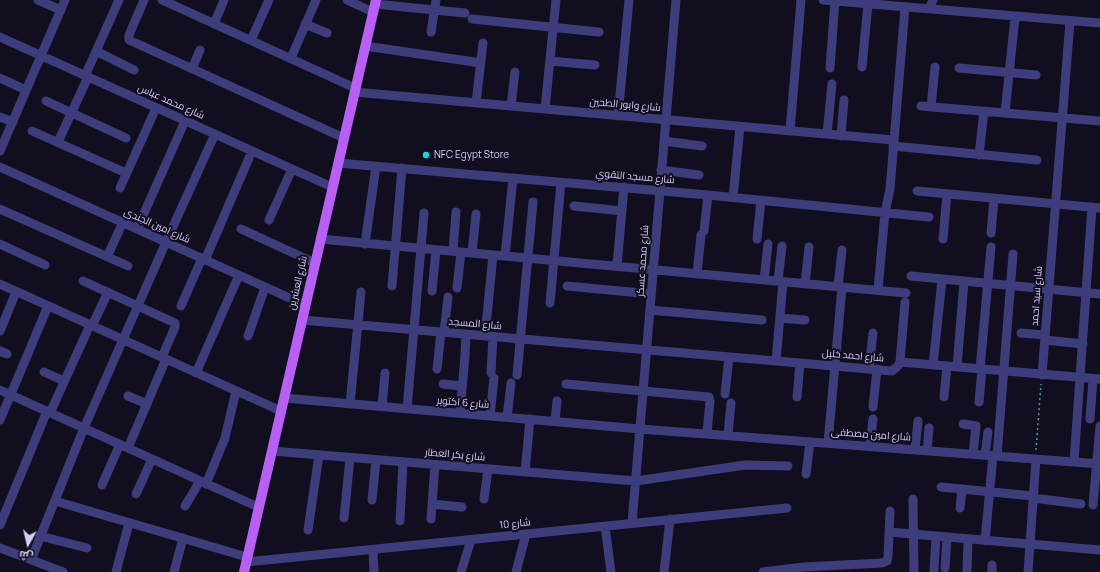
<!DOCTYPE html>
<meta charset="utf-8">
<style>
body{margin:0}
#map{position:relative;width:1100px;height:572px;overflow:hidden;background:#110e1f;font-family:Manrope,Cairo,sans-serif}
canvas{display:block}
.north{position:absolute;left:8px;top:524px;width:40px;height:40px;-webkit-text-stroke:3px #110e1f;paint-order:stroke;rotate:188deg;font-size:11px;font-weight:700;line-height:16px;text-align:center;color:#d4d0fb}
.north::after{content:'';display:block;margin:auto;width:14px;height:18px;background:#d4d0fb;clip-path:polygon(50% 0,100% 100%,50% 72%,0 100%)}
</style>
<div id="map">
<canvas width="1100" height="572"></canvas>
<div class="north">ش</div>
</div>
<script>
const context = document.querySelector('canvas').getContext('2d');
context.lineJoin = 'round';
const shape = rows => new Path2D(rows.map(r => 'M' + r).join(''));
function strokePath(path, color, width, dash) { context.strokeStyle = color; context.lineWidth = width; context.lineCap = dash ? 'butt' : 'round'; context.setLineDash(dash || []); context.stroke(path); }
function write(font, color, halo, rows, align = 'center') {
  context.font = font + ' Manrope,Cairo,sans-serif'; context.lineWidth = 4; context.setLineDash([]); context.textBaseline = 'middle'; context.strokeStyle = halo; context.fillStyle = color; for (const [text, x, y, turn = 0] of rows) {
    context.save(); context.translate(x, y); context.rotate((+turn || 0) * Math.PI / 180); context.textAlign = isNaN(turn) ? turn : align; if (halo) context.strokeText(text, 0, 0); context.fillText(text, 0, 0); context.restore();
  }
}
const path = shape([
 [1036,450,1041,384]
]);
const minor = shape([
 [38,0,61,10],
 [144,0,129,35,129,40,344,138],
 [162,0,355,88],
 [347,0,373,12],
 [823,0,1100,23],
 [375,4,465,13],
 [929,9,933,0],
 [472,19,599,32],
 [214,24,224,0],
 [305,24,327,33],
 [431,32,436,0],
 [0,37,332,187],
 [251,40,269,0],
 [365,46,481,63],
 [96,51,134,70],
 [291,58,316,0],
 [550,61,595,65],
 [862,67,868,4],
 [830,68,835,1],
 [959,68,1036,75],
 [192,69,200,50],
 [85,76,119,0],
 [0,78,26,90],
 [354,92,894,140],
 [46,101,126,138],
 [476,103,483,43],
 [511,106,515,72],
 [921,106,1100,121],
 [931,107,935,67],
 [545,109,556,0],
 [1005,113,1015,17],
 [618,116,629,0],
 [0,117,13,122],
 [32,131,126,173],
 [790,131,801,0],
 [827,134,832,84],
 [841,136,844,100],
 [664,141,702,146],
 [58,142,88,77],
 [893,146,1037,160],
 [0,151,65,0],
 [979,155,984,111],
 [338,163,708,195,929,217],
 [0,167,305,305],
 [661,170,699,175],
 [120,188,156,108],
 [917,191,1100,208],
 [733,197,740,127],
 [574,206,622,211],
 [0,209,128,266],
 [269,220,292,169],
 [137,229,185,121],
 [241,229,315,263],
 [704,231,708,195],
 [991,233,994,199],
 [320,239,906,293],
 [757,239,761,200],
 [943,239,947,194],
 [0,244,45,265],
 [365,244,376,166],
 [453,251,456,212],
 [472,253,476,214],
 [505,256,513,178],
 [107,257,123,222],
 [205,260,252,151],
 [617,266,624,187],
 [697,274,701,235],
 [911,276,1100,294],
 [764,280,768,244],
 [83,281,175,323,175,327,162,357],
 [778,281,782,246],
 [0,284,281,411],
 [805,284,809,247],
 [392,286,402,168],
 [567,286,651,294],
 [838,287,842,250],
 [457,288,461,252],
 [878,290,885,212,890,189,905,7],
 [432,291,436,250],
 [550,303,561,182],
 [181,306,202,258],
 [650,310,762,320],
 [780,318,805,320],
 [302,320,892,371,898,366,900,362,1100,379],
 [92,326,108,292],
 [0,331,16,292],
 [444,332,448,297],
 [1021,333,1045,335],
 [248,336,265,287],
 [485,336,493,255],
 [1045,340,1083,344],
 [0,351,7,354],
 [776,361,783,282],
 [900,362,905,302],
 [933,365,942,280],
 [957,367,964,282],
 [437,369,441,332],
 [869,369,873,333],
 [980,369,991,247],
 [44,372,64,381],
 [196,373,239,275],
 [491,373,493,337],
 [517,375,533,202],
 [1042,375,1070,21],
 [443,384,462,386],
 [566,384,709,397,710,401,707,433],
 [0,390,258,507],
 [725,394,729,357],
 [128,396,147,404],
 [797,397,800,363],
 [944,397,947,366],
 [284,398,640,429,1100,464],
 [979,402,982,369],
 [350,404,361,292],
 [382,407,385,373],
 [873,407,877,369],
 [407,409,424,213],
 [50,413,90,325],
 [460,413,465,356,466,334],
 [490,416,494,378],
 [507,417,511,383],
 [1090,419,1093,379],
 [0,420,48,306],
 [555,421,557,401],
 [963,424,976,426,973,454],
 [728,435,731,403],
 [828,443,842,287],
 [870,446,873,419],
 [128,448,166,359],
 [915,450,918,421],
 [272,451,636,481,745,465,788,466],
 [927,451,929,428],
 [985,455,988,432],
 [997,456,1013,254],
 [1074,462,1092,207],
 [525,472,530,419],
 [806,474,810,442],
 [206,484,225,438,236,391],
 [102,485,120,444],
 [941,487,1033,496],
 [136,494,152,459],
 [1033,498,1081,504],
 [484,499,488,469],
 [913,499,914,572],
 [372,500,376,460],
 [55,501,247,557],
 [432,504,462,507],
 [1093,505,1100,426],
 [185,506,200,481],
 [960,508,962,489],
 [344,518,350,458],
 [431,519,435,465],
 [400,521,403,462],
 [632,523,676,0],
 [0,525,47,411],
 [605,526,611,572],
 [308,530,319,455],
 [889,532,1100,550],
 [40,536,87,548],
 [985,541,993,455],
 [0,548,63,572],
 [373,550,374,572],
 [31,560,84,428,166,242,215,134],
 [246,562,787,508],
 [992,565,992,572],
 [945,568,947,537],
 [934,570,936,536],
 [116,572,129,523],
 [174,572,183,538],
 [461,572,471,540],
 [516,572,526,534],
 [664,572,670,519],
 [763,572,803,567,882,563,887,561,888,557,890,511],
 [967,572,968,539],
 [1028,572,1036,459]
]);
const major = shape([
 [244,572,376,0]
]);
const markers = [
 [426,155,4,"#12d5e6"]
];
const streetNames = [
 ["شارع محمد عباس",171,102,24],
 ["شارع وابور الطحين",625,105,5],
 ["شارع مسجد التقوي",635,177,5],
 ["شارع امين الجندى",157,226,24],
 ["شارع محمد عسكر",643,261,-86],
 ["شارع العشرين",298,283,-77],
 ["شارع سيد احمد",1037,296,-86],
 ["شارع المسجد",475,324,5],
 ["شارع احمد خليل",853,356,5],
 ["شارع 6 اكتوبر",463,403,5],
 ["شارع امين مصطفى",871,435,4],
 ["شارع بكر العطار",455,455,5],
 ["شارع 10",515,524,-6]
];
const poiNames = [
 ["NFC Egypt Store",434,155]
];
strokePath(path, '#37a89f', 1.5, [2, 3]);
strokePath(minor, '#3e3d7b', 9);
strokePath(major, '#b860f3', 10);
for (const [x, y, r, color] of markers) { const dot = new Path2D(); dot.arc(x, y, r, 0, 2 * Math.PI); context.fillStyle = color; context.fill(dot); strokePath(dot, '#110e1f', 1.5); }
write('10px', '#d4d0fb', '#110e1f', streetNames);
write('10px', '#d4d0fb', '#110e1f', poiNames, 'left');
</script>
